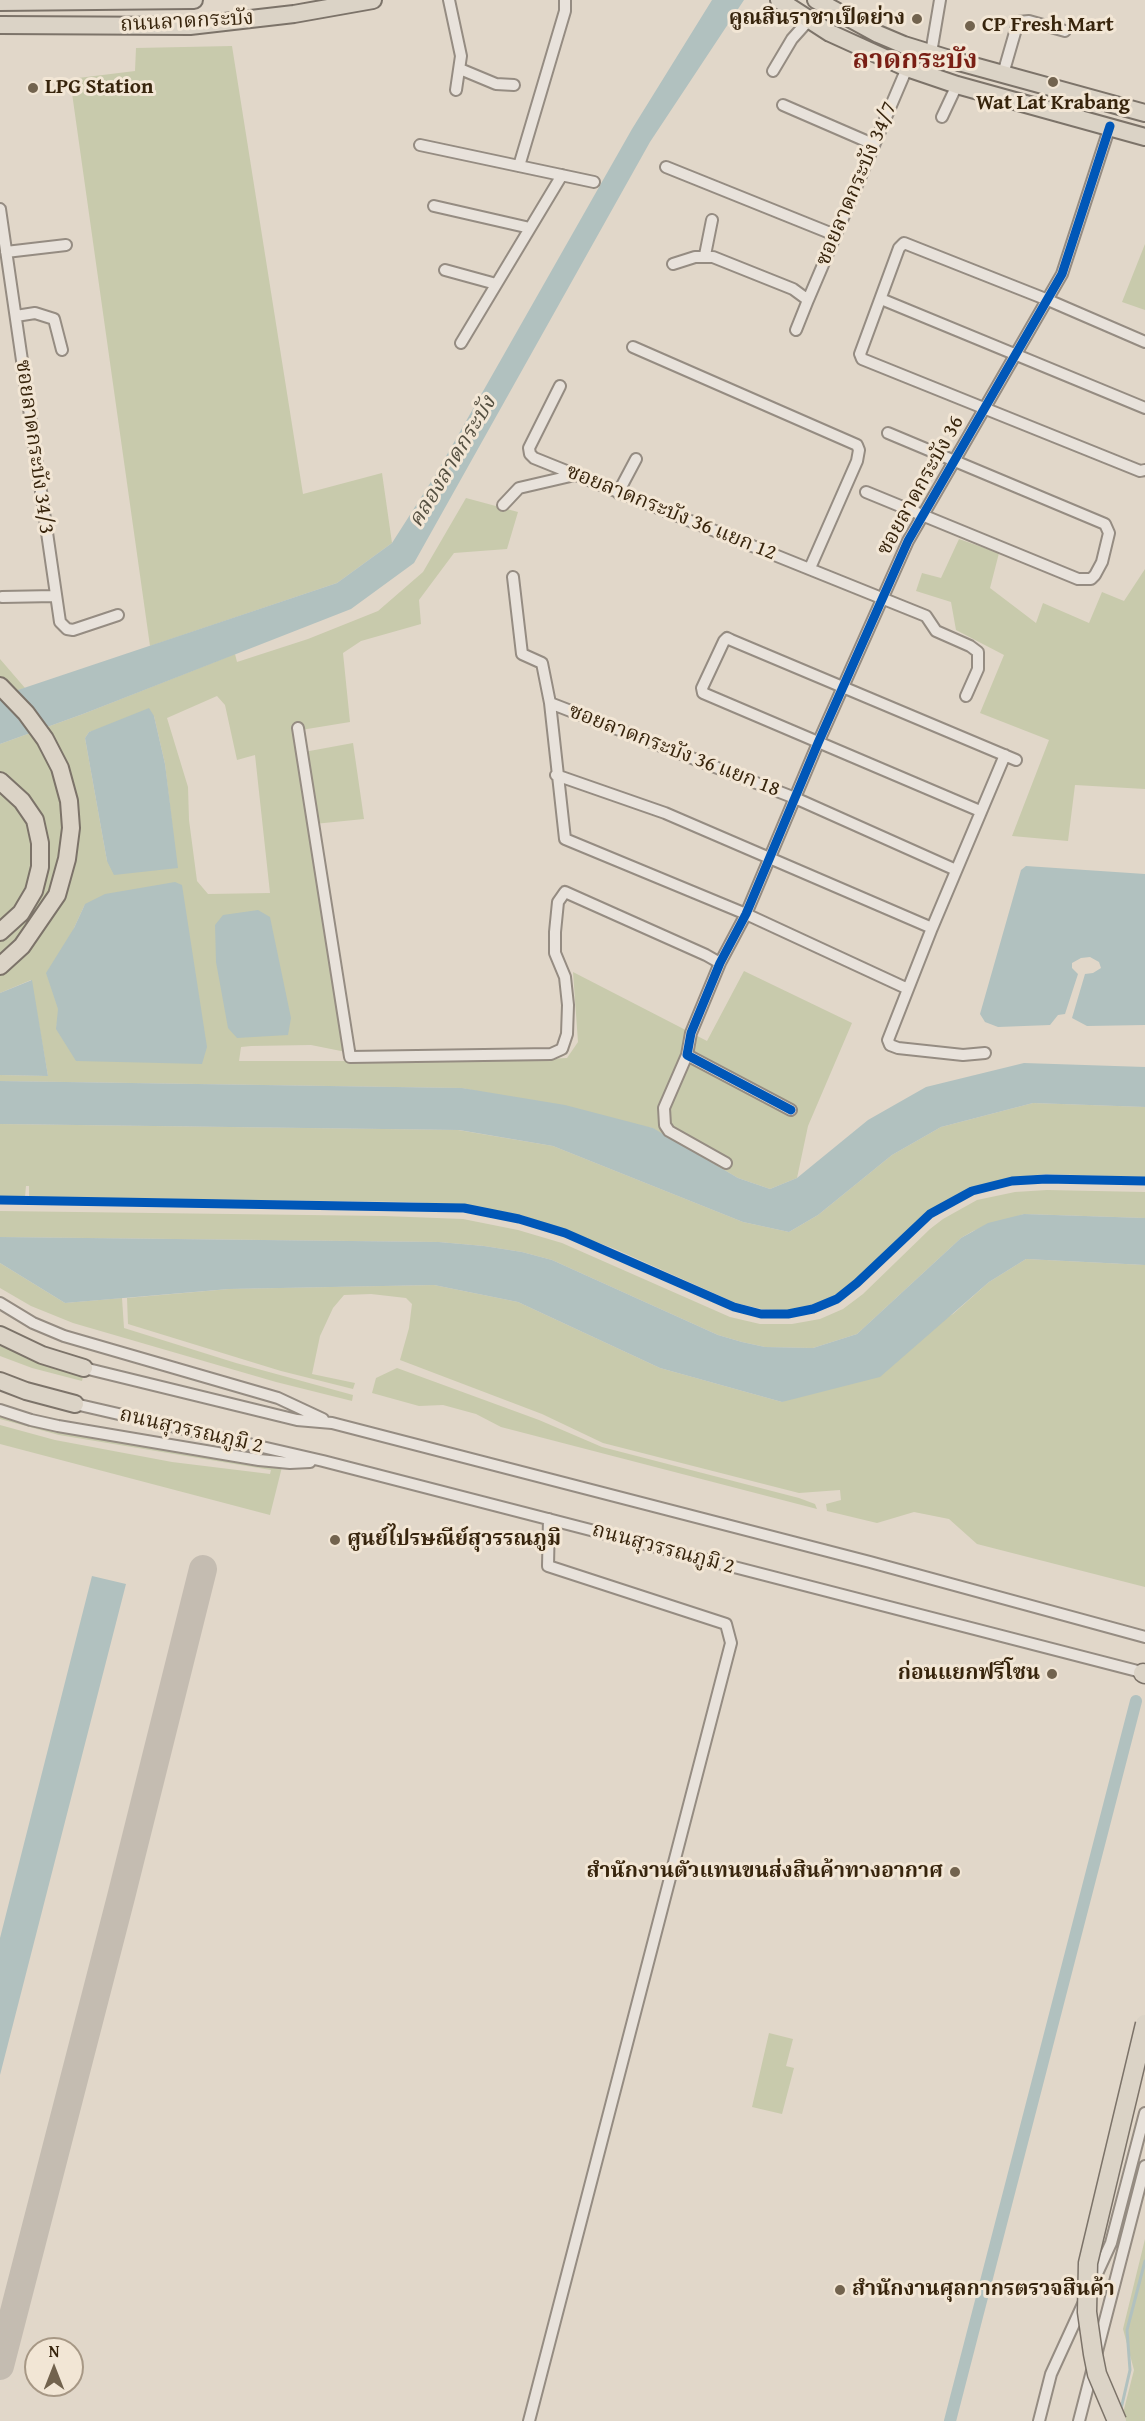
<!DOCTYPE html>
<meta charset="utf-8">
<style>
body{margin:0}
#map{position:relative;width:1145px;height:2421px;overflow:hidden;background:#e1d7c9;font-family:"Gentium Book Plus",serif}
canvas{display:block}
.north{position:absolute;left:24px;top:2337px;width:60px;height:60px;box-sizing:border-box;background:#f2e6d5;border:2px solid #a79885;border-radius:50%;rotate:0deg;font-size:16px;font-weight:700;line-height:24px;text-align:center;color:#37240c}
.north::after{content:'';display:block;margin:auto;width:21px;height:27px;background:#72634e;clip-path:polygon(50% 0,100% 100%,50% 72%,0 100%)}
</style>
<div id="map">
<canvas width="1145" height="2421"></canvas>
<div class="north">N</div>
</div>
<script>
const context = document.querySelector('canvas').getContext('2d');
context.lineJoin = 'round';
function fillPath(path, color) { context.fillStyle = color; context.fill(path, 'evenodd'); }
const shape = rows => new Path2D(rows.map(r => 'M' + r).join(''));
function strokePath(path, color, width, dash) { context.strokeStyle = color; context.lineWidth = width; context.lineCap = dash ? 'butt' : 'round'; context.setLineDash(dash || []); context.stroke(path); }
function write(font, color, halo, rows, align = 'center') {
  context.font = font + ' "Gentium Book Plus","Noto Serif Thai",serif'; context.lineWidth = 6; context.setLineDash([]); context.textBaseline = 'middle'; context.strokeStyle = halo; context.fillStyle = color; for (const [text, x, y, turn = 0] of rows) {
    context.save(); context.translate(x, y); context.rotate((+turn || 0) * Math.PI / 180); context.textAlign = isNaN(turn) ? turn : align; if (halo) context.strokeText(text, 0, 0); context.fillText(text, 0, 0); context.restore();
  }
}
const green = shape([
 [232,46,303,494,382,473,392,543,337,583,150,646,70,79,135,71,136,48],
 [1145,244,1145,310,1122,302],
 [466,498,518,512,507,549,454,553,419,600,421,624,361,641,343,653,350,722,301,730,304,752,353,743,364,819,314,824,346,1052,311,1045,251,1046,241,1047,239,1061,502,1061,567,1058,578,1042,573,972,707,1041,744,971,852,1023,808,1126,797,1178,770,1189,738,1178,652,1128,462,1088,0,1081,0,1075,48,1076,31,980,0,993,0,744,83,714,235,654,237,662,308,639,378,611,423,572],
 [217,696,225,705,237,760,255,755,270,893,208,894,197,881,189,820,188,787,167,718],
 [154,716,165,764,177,868,107,861,85,738,89,732],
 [85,904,56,1029,74,928],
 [959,539,999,553,990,588,1036,623,1043,603,1089,623,1102,592,1124,601,1145,569,1145,789,1075,785,1068,841,1012,836,1049,740,980,713,1004,655,956,630,951,602,916,591,922,573,941,578],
 [0,659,25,688,0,696],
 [1033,1103,1145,1107,1145,1177,1045,1174,1010,1178,970,1188,929,1212,855,1280,834,1297,812,1306,788,1310,761,1309,736,1303,615,1249,567,1231,521,1215,464,1205,410,1202,29,1197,29,1186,26,1186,25,1197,0,1197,0,1124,458,1130,553,1146,743,1222,789,1232,818,1215,892,1155,941,1127],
 [1047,1190,1145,1192,1145,1218,1024,1214,973,1231,961,1238,857,1334,813,1348,765,1347,742,1342,718,1335,552,1260,522,1252,484,1246,439,1242,0,1237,0,1211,384,1216,463,1219,518,1230,562,1243,730,1317,760,1324,792,1324,820,1319,843,1309,863,1294,930,1229,943,1219,977,1200,1015,1192],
 [1026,1259,1145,1265,1145,1587,977,1544,949,1519,914,1512,877,1523,827,1511,826,1504,841,1500,840,1490,799,1493,603,1443,542,1414,400,1360,409,1328,412,1304,406,1298,371,1294,344,1295,333,1308,320,1336,312,1374,355,1383,353,1389,281,1371,128,1324,127,1298,229,1289,434,1285,518,1302,660,1368,782,1402,953,1314,989,1282],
 [0,1263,65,1303,122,1298,124,1328,236,1363,353,1395,352,1401,276,1382,73,1323,31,1306,0,1288],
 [0,1340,84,1372,82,1381,32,1368,0,1356],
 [397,1368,539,1420,602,1447,799,1498,815,1504,817,1509,501,1427,476,1414,443,1405,419,1406,372,1393,376,1378],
 [0,1412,282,1467,270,1515,0,1444,0,1425,55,1440,172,1462,270,1474,271,1470,59,1435,0,1419],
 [769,2033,793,2039,786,2066,794,2068,782,2114,752,2107],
 [1145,2239,1145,2421,1121,2421,1134,2370,1123,2329]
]);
const water = shape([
 [712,0,744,0,650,142,414,563,351,609,83,714,0,744,0,696,337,583,392,543,436,474,632,129],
 [149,708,154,716,165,764,178,868,114,875,107,861,85,738,89,732],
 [1026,866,1145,874,1145,1025,1087,1026,1072,1018,1085,974,1093,973,1101,968,1099,962,1090,957,1081,958,1072,963,1072,968,1078,974,1065,1014,1058,1015,1050,1025,998,1027,985,1022,980,1014,1021,870],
 [175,882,182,885,207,1047,202,1064,76,1061,56,1029,58,1009,46,973,74,928,85,904,105,894],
 [258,910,270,917,291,1018,288,1035,237,1038,228,1028,216,962,215,925,223,915],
 [32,980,48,1076,0,1075,0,993],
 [1024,1063,1145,1067,1145,1107,1033,1103,941,1127,892,1155,818,1215,789,1232,743,1222,553,1146,459,1130,0,1124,0,1081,462,1088,565,1105,653,1128,738,1178,770,1189,797,1178,868,1120,926,1087],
 [1024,1214,1145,1218,1145,1265,1026,1259,989,1282,880,1377,782,1402,660,1368,518,1302,434,1285,229,1289,65,1303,0,1263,0,1237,439,1242,484,1246,522,1252,552,1260,718,1335,742,1342,765,1347,813,1348,857,1334,961,1238,988,1223],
 [92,1576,126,1584,0,2075,0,1938]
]);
const stream = shape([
 [1121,2409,1130,2370,1127,2330,1145,2261]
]);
const canal = shape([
 [950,2421,1136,1701]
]);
const taxiway = shape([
 [0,2366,121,1897,203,1569]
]);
const street = shape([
 [449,0,461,56,456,90],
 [931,53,940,0],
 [460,69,496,84,514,85],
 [773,71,792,39,809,20],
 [1003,74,1018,22,1029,21,1065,31],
 [783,105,873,144],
 [942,117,957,85],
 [420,145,594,182],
 [519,166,565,11,565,0],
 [666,167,835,235],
 [434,206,530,228],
 [0,209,60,622,67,629,73,630,118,615],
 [6,252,66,245],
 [705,255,712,220],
 [673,264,695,257,713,257,793,289,808,300,907,68],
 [445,270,496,284],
 [881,299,1145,408],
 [16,316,35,313,54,319,62,350],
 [796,330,808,300],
 [1145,342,1048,300,904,243,899,248,860,354,862,359,1140,471,1145,470],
 [461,343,562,175],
 [633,347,857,445,859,450,857,461,810,568],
 [560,386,529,448,530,454,534,458,926,616,936,631,970,646,978,652,978,669,966,696],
 [866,492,1078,579,1091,579,1095,575,1102,562,1109,533,1105,524,888,433],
 [618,493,636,459],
 [503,505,519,488,575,475],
 [513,577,522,654,542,663,550,703,795,798,956,870],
 [2,597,55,596],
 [550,703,565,839,746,914,908,989],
 [298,728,350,1057,551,1054,562,1049,567,1034,568,1005,565,977,555,953,555,932,558,902,565,892,706,955,720,963],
 [556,775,665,813,932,928],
 [980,811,703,693,702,688,724,641,727,638,731,640,1016,760],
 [985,1053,963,1055,898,1048,890,1045,888,1040,932,928,1005,755],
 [687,1055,664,1108,665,1125,669,1131,726,1163],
 [791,1110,687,1055,691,1033,720,963,746,914,818,743,908,541,1062,274,1110,126],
 [0,1303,33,1323,64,1336,278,1398,323,1419],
 [84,1368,297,1420,332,1423,870,1562,1145,1637],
 [75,1404,323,1461,1145,1673],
 [0,1410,31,1420,58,1426,259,1460,290,1463,310,1462],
 [529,2421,731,1643,726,1624,548,1566,549,1519],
 [1039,2421,1051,2374,1111,2243,1145,2113],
 [1079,2421,1145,2166]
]);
const primary = shape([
 [779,0,830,33,907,68,957,85,1145,137],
 [816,0,878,34,904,45,959,62,1145,113],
 [0,2,194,0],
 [0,25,190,26,294,14,373,0],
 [0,686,26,713,45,739,60,768,69,801,71,828,67,859,57,895,22,946,0,966],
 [0,781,22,801,35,820,40,843,40,867,34,891,21,913,0,932],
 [0,1335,42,1355,84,1368],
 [0,1381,26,1391,75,1404]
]);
const highway = shape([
 [1143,1673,1145,1674]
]);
const highwayBridge = shape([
 [1117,2421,1097,2374,1093,2354,1087,2312,1088,2263,1145,2024]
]);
const cycleway = shape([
 [791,1110,687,1055,691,1033,720,963,746,914,818,743,908,541,1062,274,1110,126],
 [0,1200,464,1208,519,1219,565,1233,734,1307,761,1314,788,1314,813,1309,837,1299,857,1283,930,1214,972,1191,1012,1181,1046,1179,1145,1181]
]);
const markers = [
 [917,19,6,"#72634e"],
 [970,26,6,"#72634e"],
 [1053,82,6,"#72634e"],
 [33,88,6,"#72634e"],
 [335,1540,6,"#72634e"],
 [1052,1674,6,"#72634e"],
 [955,1872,6,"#72634e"],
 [840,2290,6,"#72634e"]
];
const poiNames = [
 ["คูณสินราชาเป็ดย่าง",905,19,"right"],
 ["CP Fresh Mart",982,26],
 ["LPG Station",45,88],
 ["Wat Lat Krabang",1053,104,"center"],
 ["ศูนย์ไปรษณีย์สุวรรณภูมิ",347,1540],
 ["ก่อนแยกฟรีโซน",1040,1674,"right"],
 ["สำนักงานตัวแทนขนส่งสินค้าทางอากาศ",943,1872,"right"],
 ["สำนักงานศุลกากรตรวจสินค้า",852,2290]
];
const streetNames = [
 ["ถนนลาดกระบัง",187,22,-3],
 ["ซอยลาดกระบัง 34/7",857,184,-67],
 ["ซอยลาดกระบัง 34/3",34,447,82],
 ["ซอยลาดกระบัง 36",921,486,-61],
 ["ซอยลาดกระบัง 36 แยก 12",671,513,22],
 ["ซอยลาดกระบัง 36 แยก 18",674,751,21],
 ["ถนนสุวรรณภูมิ 2",191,1431,13],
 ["ถนนสุวรรณภูมิ 2",663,1549,15]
];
const waterNames = [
 ["คลองลาดกระบัง",453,462,-59]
];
const districtNames = [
 ["ลาดกระบัง",915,61]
];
fillPath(green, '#c8caac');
fillPath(water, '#b1c1bf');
strokePath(stream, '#b1c1bf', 3);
strokePath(canal, '#b1c1bf', 12);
strokePath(taxiway, '#c4bcb1', 28);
strokePath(street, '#958c82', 14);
strokePath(primary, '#7c7369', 20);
strokePath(highway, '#7c7369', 21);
strokePath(street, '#e8e2db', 10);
strokePath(primary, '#dbd3c6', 16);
strokePath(highway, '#dbd3c6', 18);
strokePath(highwayBridge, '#7c7369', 21, []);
strokePath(highwayBridge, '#dbd3c6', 18);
strokePath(cycleway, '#0057b8', 9);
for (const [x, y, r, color] of markers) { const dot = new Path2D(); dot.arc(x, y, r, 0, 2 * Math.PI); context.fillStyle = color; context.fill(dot); strokePath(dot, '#f2e6d5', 2); }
write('bold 21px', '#37240c', '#f2e6d5', poiNames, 'left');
write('21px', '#37240c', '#f2e6d5', streetNames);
write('italic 22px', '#555041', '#f2e6d5', waterNames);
write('bold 27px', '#7a1f14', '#f2e6d5', districtNames);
</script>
